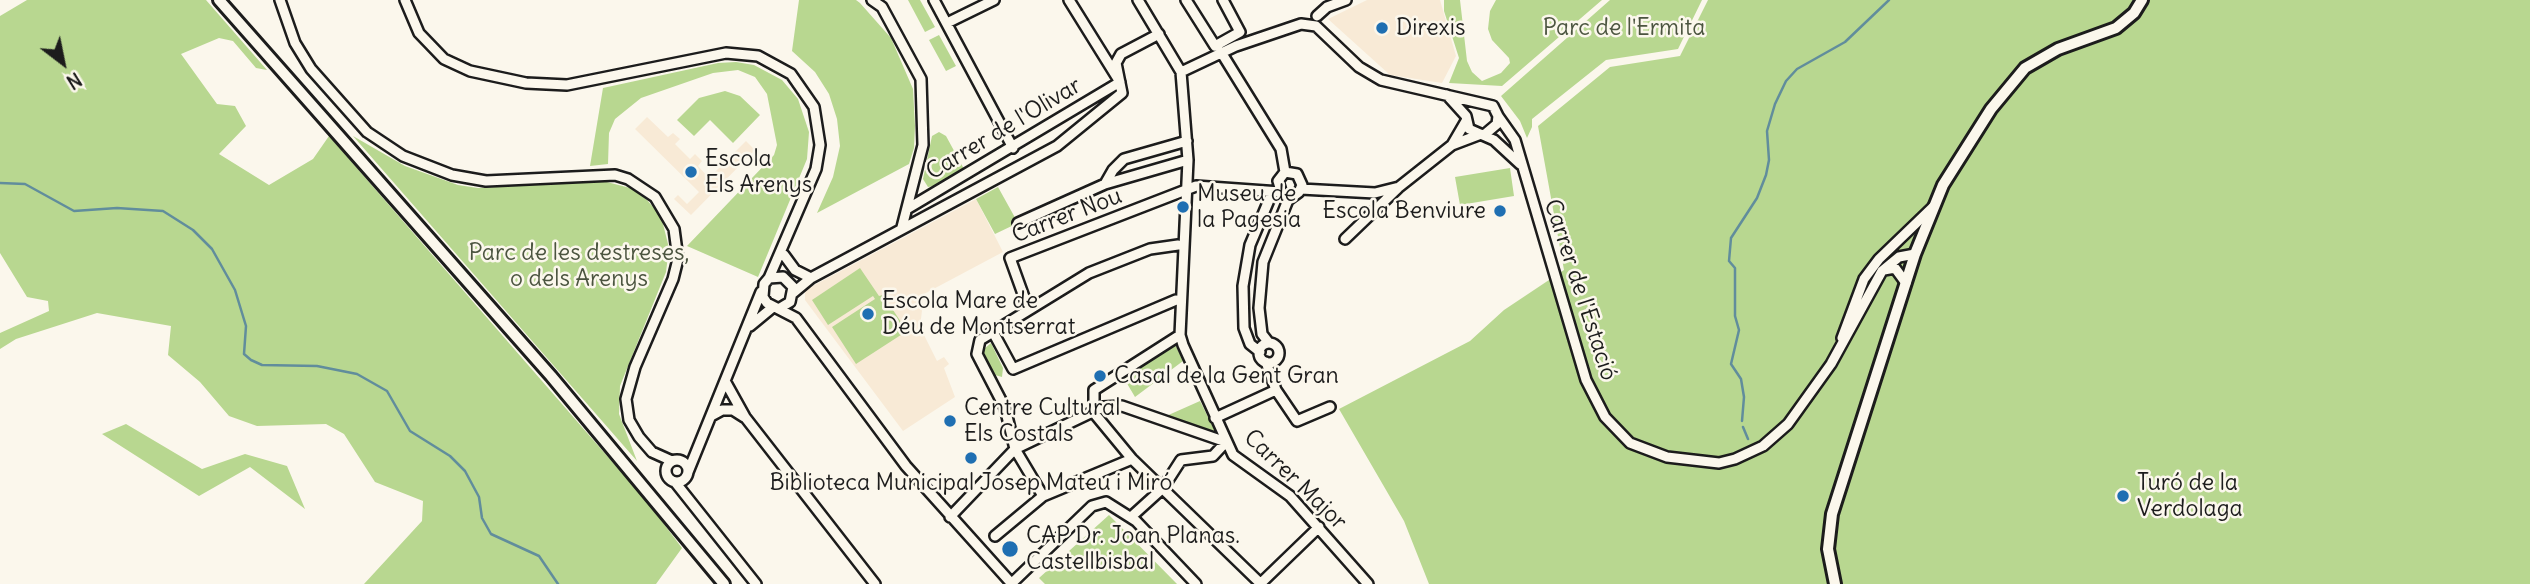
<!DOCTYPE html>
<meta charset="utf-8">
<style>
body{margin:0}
#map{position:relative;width:2530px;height:584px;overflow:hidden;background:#fbf7ec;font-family:Delius,sans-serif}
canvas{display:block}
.north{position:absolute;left:28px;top:28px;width:70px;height:70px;-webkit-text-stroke:5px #fbf7ec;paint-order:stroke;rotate:148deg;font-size:19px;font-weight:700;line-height:28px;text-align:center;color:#1c1c1c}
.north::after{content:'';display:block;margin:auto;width:24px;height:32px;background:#1c1c1c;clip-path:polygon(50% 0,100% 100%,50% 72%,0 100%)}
</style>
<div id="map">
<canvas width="2530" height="584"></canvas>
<div class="north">N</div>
</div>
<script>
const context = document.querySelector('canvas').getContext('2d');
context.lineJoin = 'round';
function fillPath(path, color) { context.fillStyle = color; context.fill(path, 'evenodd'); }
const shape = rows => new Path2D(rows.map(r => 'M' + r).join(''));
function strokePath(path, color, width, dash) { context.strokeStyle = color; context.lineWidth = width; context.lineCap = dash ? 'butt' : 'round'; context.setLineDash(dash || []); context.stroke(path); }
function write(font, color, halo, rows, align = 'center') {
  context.font = font + ' Delius,sans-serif'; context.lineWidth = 5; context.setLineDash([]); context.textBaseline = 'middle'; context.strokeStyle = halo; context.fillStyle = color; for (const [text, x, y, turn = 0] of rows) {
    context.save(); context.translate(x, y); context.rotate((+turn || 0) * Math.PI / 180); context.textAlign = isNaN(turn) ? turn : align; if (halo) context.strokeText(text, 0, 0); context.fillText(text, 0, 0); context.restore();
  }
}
const built = shape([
 [1367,0,1440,0,1456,56,1442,83,1390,75,1328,19],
 [647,117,668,137,673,133,680,139,675,144,690,159,695,154,702,161,698,166,709,178,746,141,755,150,691,215,674,199,678,195,687,204,699,192,635,129],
 [976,199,1003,252,924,294,920,327,937,361,944,357,949,364,944,368,955,397,903,431,805,300,805,290]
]);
const green = shape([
 [27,0,206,0,267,70,256,68,233,41,219,38,181,54,217,104,235,106,246,126,219,154,269,185,313,159,329,136,648,503,682,548,656,584,364,584,422,521,423,501,375,482,344,434,326,424,257,426,229,416,200,382,168,355,171,326,97,313,16,339,0,349,0,333,49,311,48,301,27,297,0,253,0,16],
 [799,0,856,0,860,3,891,38,913,89,915,126,914,148,909,164,817,213,833,177,840,146,837,119,829,94,815,72,792,51],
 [908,0,920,0,935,27,925,32],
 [1444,0,1460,0,1467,61,1472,72,1482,81,1501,73,1510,63,1509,58,1492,40,1488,29,1490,11,1496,0,1602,0,1502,86,1449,83,1459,58,1444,11],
 [1610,0,1702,0,1678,49,1606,60,1532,119,1532,127,1527,138,1520,121,1501,96],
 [1708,0,2530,0,2530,584,1429,584,1404,521,1339,409,1470,341,1504,310,1564,270,1538,126,1610,67,1680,56],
 [939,35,956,66,946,71,929,40],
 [736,62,754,65,782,80,798,99,809,132,807,159,758,277,687,246,774,155,777,145,767,94,755,77,738,70,713,73,641,98,615,119,609,133,608,164,590,166,603,88,718,63],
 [725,91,740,96,760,115,733,143,710,120,694,136,677,120,699,98],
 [939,132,946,136,964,169,939,185,928,187,923,179,932,136],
 [353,136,405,166,458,185,478,188,603,181,634,189,647,200,661,216,669,248,666,272,620,386,619,414,637,461],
 [1510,168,1514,196,1460,205,1455,177],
 [998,187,1018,223,995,234,976,199],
 [860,268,879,296,883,295,907,331,856,364,832,327,875,299,873,296,828,325,812,300],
 [1171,336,1183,361,1135,397,1119,370],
 [991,343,1003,368,1002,377,995,375,984,355,984,349],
 [1200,401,1215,431,1212,434,1164,417],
 [126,424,202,469,245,454,287,466,305,509,250,467,199,496,102,434],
 [1109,515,1177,584,1045,584,1039,578]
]);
const stream = shape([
 [0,183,25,184,74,211,117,208,163,211,193,230,212,249,235,290,246,326,244,354,251,360,262,365,317,366,357,374,387,391,410,431,450,456,465,471,479,497,482,518,491,534,539,556,558,584],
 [1742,421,1744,397,1741,379,1731,364,1739,330,1735,316,1735,268,1729,261,1731,238,1757,198,1766,175,1769,160,1767,131,1775,104,1786,81,1797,69,1845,42,1889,0],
 [1743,427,1748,439]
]);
const minor = shape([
 [280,0,295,43,311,69,367,132,403,156,452,175,486,181,615,175,628,179,655,197,674,229,678,259,673,279,635,367,626,399,629,420,639,437,652,452,672,461],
 [405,0,419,33,444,59,470,71,526,83,567,85,726,53,758,56,791,74,814,107,820,145,816,169,769,278,764,284,763,297,767,303,796,318,906,466,1012,584],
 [872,0,882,7,921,79,923,145,902,227],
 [934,0,1013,148],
 [1138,0,1181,72,1188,160,1180,335,1183,345,1233,455,1290,496,1368,584],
 [1186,0,1215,46,1240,32,1223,0],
 [1317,16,1327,7,1346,0],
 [947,23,994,0],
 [1316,26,1359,67,1381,80,1493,106,1498,116,1497,124,1484,135],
 [1221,52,1281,149,1285,172],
 [1181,72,1236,46,1301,24,1316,26],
 [1447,95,1466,116,1469,129,1494,140,1520,164],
 [1498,116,1515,140,1586,380,1605,417,1630,443,1667,457,1719,463,1735,459,1763,446,1788,424,1831,364,1882,271,1899,257,1915,254],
 [1452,145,1466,121],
 [1105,184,1113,170,1124,159,1187,141],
 [1301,189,1375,193,1399,187,1452,145,1481,134],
 [1282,194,1278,181,1285,172],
 [907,209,1120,82,1069,0],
 [1018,223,1105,184,1188,160],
 [1345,239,1398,188],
 [784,255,795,270,811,278],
 [1884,270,1895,268,1906,283],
 [769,278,783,277,793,287,790,302,780,308],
 [793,293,811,278,1057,146,1122,93,1116,63,1121,54,1159,34],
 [1028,308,1010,258,1196,186,1280,192],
 [750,326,773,307],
 [993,332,1013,369,1176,300],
 [1842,338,1864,279,1879,259,1933,207],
 [1269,343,1262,334,1259,308,1263,262,1288,200,1299,192,1302,185,1297,174,1285,172],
 '1259 353a10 10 0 1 1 20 0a10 10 0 1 1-20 0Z',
 [1260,352,1250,344,1244,328,1243,286,1250,245,1272,193],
 [1266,362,1276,390,1297,421,1330,407],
 [725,381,745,417,875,584],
 [1094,413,1132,459,1261,584],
 [1094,413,1094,390,1180,335],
 [711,416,722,410,733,410,744,417],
 [1215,418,1276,390],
 '666 471a11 11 0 1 1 22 0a11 11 0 1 1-22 0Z',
 [688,472,761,292],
 [675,482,756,584],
 [1043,496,1015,449,1005,408,977,354,980,340,1089,273,1150,249,1178,245],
 [950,517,1015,449,1103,407,1122,406,1226,442],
 [1131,517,1163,488,1181,460,1213,456,1226,442],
 [995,536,1043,496,1132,459],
 [1011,584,1092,506,1106,502,1136,521,1196,584],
 [1260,584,1319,527]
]);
const tertiary = shape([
 [219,0,551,376,724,584],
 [1835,584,1828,549,1832,514,1915,254,1943,185,1991,109,2025,68,2058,49,2116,28,2134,13,2142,0]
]);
const markers = [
 [1382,28,7,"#1f6fb2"],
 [691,172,7,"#1f6fb2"],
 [1183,207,7,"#1f6fb2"],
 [1500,211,7,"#1f6fb2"],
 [868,314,7,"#1f6fb2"],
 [1100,376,7,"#1f6fb2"],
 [950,421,7,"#1f6fb2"],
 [971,458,7,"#1f6fb2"],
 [2123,496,7,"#1f6fb2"],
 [1010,549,9,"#1f6fb2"]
];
const poiNames = [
 ["Direxis",1396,28],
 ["Escola",705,159],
 ["Els Arenys",705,185],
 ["Museu de",1197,194],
 ["la Pagesia",1197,220],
 ["Escola Benviure",1486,211,"right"],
 ["Escola Mare de",882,301],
 ["Déu de Montserrat",882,327],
 ["Casal de la Gent Gran",1114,376],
 ["Centre Cultural",964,408],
 ["Els Costals",964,434],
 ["Biblioteca Municipal Josep Mateu i Miró",971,483,"center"],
 ["Turó de la",2137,483],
 ["Verdolaga",2137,509],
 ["CAP Dr. Joan Planas.",1026,536],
 ["Castellbisbal",1026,562]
];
const parkNames = [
 ["Parc de l'Ermita",1624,28],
 ["Parc de les destreses,",579,253],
 ["o dels Arenys",579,279]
];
const streetNames = [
 ["Carrer de l'Olivar",1004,129,-31],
 ["Carrer Nou",1067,216,-21],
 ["Carrer de l'Estació",1580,290,72],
 ["Carrer Major",1295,480,44]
];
fillPath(built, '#f8ead6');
fillPath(green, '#b8d790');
strokePath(stream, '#618d9c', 2.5);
strokePath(minor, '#1c1c1c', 14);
strokePath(tertiary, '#1c1c1c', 16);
strokePath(minor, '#fbf7ec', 9);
strokePath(tertiary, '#fbf7ec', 10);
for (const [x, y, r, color] of markers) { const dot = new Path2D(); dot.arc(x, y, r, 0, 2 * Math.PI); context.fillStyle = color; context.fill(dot); strokePath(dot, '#fbf7ec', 2.5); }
write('23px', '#1c1c1c', '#fbf7ec', poiNames, 'left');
write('23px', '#4b543f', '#fbf7ec', parkNames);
write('23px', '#1c1c1c', '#fbf7ec', streetNames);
</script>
